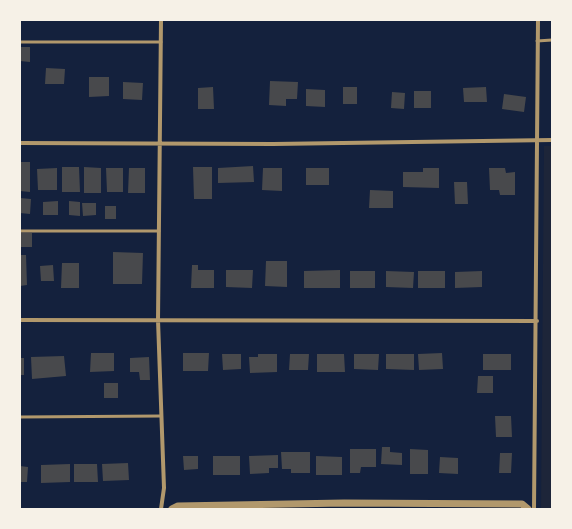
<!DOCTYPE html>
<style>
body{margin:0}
#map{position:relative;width:572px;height:529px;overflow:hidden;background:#14213d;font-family:Literata,serif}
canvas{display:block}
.frame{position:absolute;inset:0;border:21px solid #f6f1e7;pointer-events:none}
</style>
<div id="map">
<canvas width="572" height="529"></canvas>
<div class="frame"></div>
</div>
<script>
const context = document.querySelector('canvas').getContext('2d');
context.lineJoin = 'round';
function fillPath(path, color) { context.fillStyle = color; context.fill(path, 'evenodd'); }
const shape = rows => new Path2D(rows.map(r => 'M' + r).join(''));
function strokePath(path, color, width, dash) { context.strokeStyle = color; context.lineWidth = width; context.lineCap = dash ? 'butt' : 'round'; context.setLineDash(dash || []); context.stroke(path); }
const green = shape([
 [544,146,552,146,552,509,541,509]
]);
const building = shape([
 [20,47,30,47,30,62,20,61],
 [46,68,65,69,64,84,45,84],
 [89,77,109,77,109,96,89,97],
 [270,81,298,82,297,99,286,99,286,106,269,105],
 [123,82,143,83,142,100,123,99],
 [213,87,214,109,198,109,198,88],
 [343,87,357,87,357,104,343,104],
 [486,87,487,102,464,102,463,88],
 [306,89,325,90,325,107,306,106],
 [414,91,431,91,431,108,414,108],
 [392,92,405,93,404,109,391,108],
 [504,94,526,97,524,112,502,109],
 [20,162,30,162,30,192,20,191],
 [253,166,254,182,218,183,218,168],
 [62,167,79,167,80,192,62,192],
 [84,167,101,168,101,193,84,193],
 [193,167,212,167,212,199,194,199],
 [57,168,57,190,38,190,37,169],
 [106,168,123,168,123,192,107,192],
 [129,168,145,168,145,193,128,193],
 [263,168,282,168,282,191,262,190],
 [306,168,329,168,329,185,306,185],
 [423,168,439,168,439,188,403,187,403,172,423,172],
 [489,168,505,168,506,173,515,172,515,195,500,195,499,190,490,190],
 [454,182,467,182,468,204,455,204],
 [370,190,393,191,393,208,369,208],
 [20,198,31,199,30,214,20,213],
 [58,201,58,215,43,215,43,202],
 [69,201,80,202,80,216,69,215],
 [82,203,96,203,96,215,83,216],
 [105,206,116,206,116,219,105,219],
 [20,233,32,233,32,247,20,247],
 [113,252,143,253,142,284,113,284],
 [20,255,26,255,27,285,20,286],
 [266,261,287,261,287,287,265,286],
 [62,263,79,263,79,288,61,288],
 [53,265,54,281,41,281,40,266],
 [192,265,198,265,198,270,214,270,214,288,191,288],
 [226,270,253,270,252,288,226,287],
 [340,270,340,288,304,288,304,271],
 [350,271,375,271,375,288,350,288],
 [386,271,414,272,413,288,386,287],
 [418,271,445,271,445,288,418,288],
 [482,271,482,287,455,288,455,272],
 [91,353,114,353,114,371,90,372],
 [183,353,209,353,208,371,183,371],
 [442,353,443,369,419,370,418,354],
 [222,354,241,354,241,369,223,370],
 [258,354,277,354,277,372,250,373,249,357,258,357],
 [290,354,309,354,308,370,289,370],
 [317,354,344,354,345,372,317,372],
 [354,354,379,354,378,370,354,369],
 [386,354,414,354,414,370,386,369],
 [483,354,511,354,511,370,483,370],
 [64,356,66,376,32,379,31,357],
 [149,357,150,380,140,380,139,372,130,372,130,358],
 [20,358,24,358,24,375,20,375],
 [478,376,493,376,493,393,477,393],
 [104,383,118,383,118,398,104,398],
 [495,416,511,416,512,437,496,437],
 [382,447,390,447,390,452,402,453,402,465,381,464],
 [350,449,376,449,376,467,361,467,360,473,350,473],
 [410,449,428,450,428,474,410,474],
 [281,452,310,452,310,473,291,473,291,469,282,469],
 [500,453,512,453,511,473,499,473],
 [278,455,278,468,269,468,269,473,250,474,249,456],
 [183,456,198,456,198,469,184,470],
 [213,456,240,456,240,475,213,475],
 [316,456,342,457,342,475,316,475],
 [440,457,458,458,458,474,439,473],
 [128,463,129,480,103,481,102,464],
 [70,464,70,482,41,483,41,465],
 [74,464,97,464,98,482,74,482],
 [20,466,28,467,27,482,20,482]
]);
const service = shape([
 [537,41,552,40],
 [20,42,161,42],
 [20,231,159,231],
 [20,417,161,416]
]);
const minor = shape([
 [161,20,158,320,164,488,161,509],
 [20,143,273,144,552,140],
 [20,320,537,321],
 [534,509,538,20]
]);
const tertiary = shape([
 [172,509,178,506,344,503,522,504,528,509]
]);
fillPath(green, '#1d2539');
fillPath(building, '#48494c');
strokePath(service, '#b1986c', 3);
strokePath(minor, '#b1986c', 4);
strokePath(tertiary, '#b1986c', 7);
</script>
